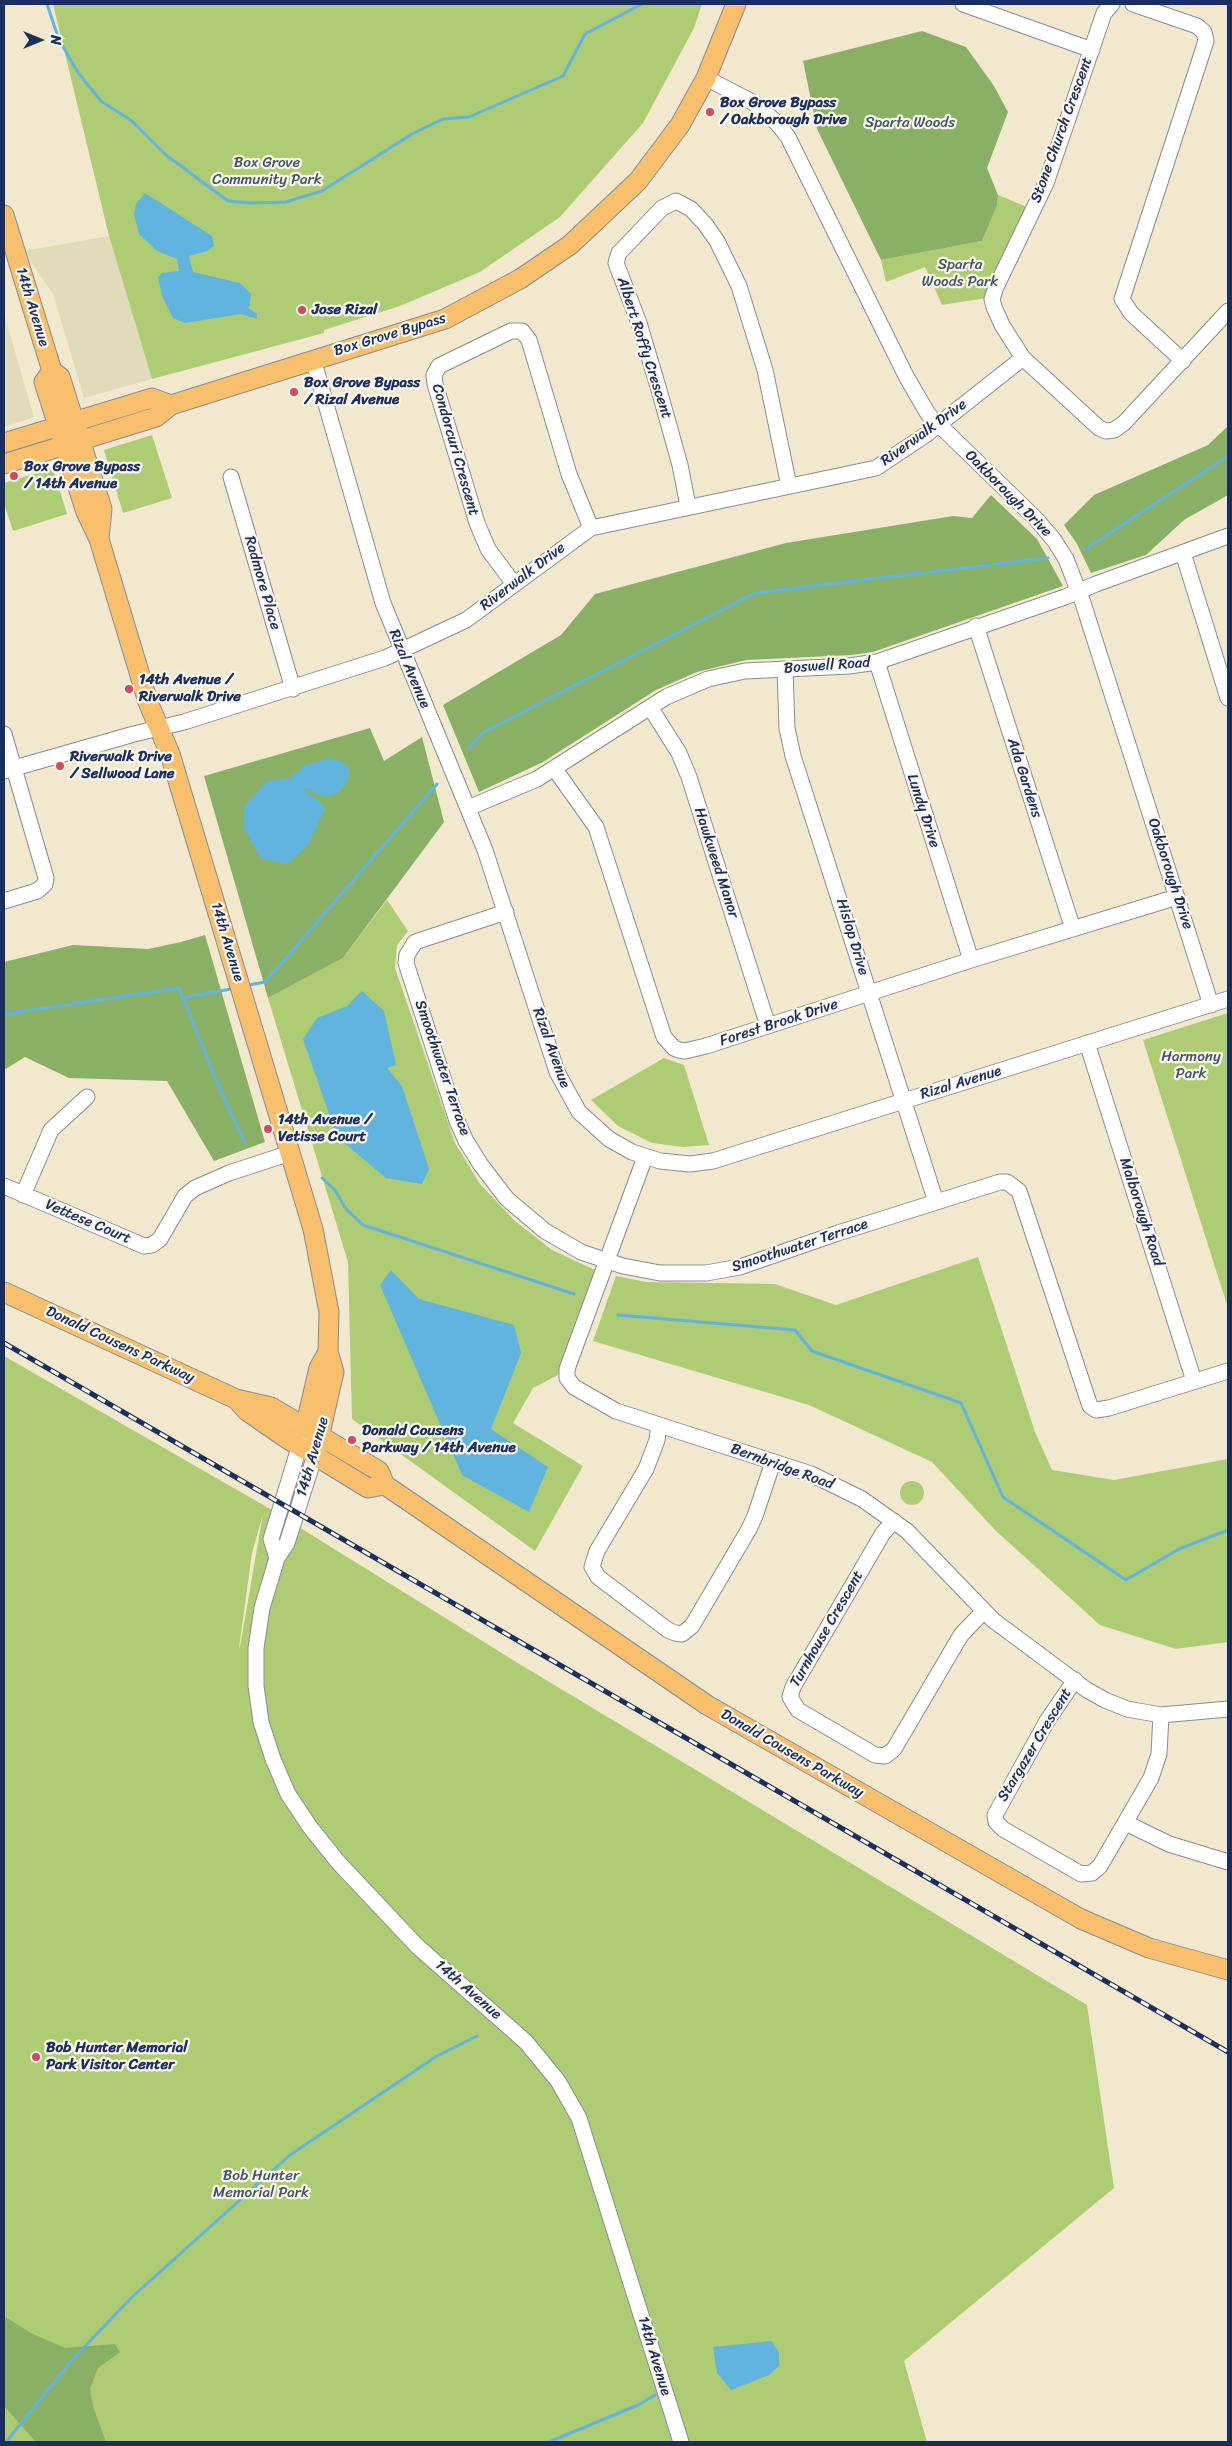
<!DOCTYPE html>
<style>
body{margin:0}
#map{position:relative;width:1232px;height:2446px;overflow:hidden;background:#f2e8ce;font-family:Sriracha,sans-serif}
canvas{display:block}
.frame{position:absolute;inset:0;border:5px solid #1b2f5e;pointer-events:none}
.north{position:absolute;left:15px;top:15px;width:50px;height:50px;-webkit-text-stroke:4px #fbf7ec;paint-order:stroke;rotate:90deg;font-size:14px;font-weight:700;line-height:20px;text-align:center;color:#1b2f5e}
.north::after{content:'';display:block;margin:auto;width:18px;height:22px;background:#1b2f5e;clip-path:polygon(50% 0,100% 100%,50% 72%,0 100%)}
</style>
<div id="map">
<canvas width="1232" height="2446"></canvas>
<div class="frame"></div>
<div class="north">N</div>
</div>
<script>
const context = document.querySelector('canvas').getContext('2d');
context.lineJoin = 'round';
function fillPath(path, color) { context.fillStyle = color; context.fill(path, 'evenodd'); }
const shape = rows => new Path2D(rows.map(r => 'M' + r).join(''));
function strokePath(path, color, width, dash) { context.strokeStyle = color; context.lineWidth = width; context.lineCap = dash ? 'butt' : 'round'; context.setLineDash(dash || []); context.stroke(path); }
function write(font, color, halo, rows, align = 'center') {
  context.font = font + ' Sriracha,sans-serif'; context.lineWidth = 4.5; context.setLineDash([]); context.textBaseline = 'middle'; context.strokeStyle = halo; context.fillStyle = color; for (const [text, x, y, turn = 0] of rows) {
    context.save(); context.translate(x, y); context.rotate((+turn || 0) * Math.PI / 180); context.textAlign = isNaN(turn) ? turn : align; if (halo) context.strokeText(text, 0, 0); context.fillText(text, 0, 0); context.restore();
  }
}
const built = shape([
 [109,236,152,379,84,398,53,294,23,251],
 [5,317,34,417,4,427,4,318]
]);
const green = shape([
 [53,4,702,4,694,28,643,123,560,217,480,272,400,306,324,330,324,333,152,379,109,236],
 [998,195,1027,207,986,298,942,305,925,267,886,282,881,260,982,241,997,206],
 [152,435,172,498,123,513,104,450],
 [53,468,67,514,13,531,4,503,4,483],
 [387,900,408,931,397,945,395,968,455,1143,480,1184,515,1221,552,1250,595,1270,558,1375,533,1388,513,1423,583,1466,535,1551,352,1419,348,1262,268,998,343,958],
 [1228,1013,1228,1308,1143,1040],
 [664,1058,684,1065,709,1145,683,1147,652,1143,618,1126,591,1100],
 [978,1257,1035,1432,1052,1470,1114,1480,1228,1459,1228,1642,1176,1649,1100,1625,996,1531,932,1462,809,1405,593,1341,616,1276,646,1282,775,1284,836,1305],
 [4,1356,265,1506,521,1665,1087,2005,1114,2188,904,2361,927,2442,4,2442],
 [263,1514,240,1647,239,1648,252,1553],
 '900 1493a12 12 0 1 1 24 0a12 12 0 1 1-24 0Z'
]);
const forest = shape([
 [922,31,966,47,994,86,1008,112,987,168,998,195,997,206,982,241,881,260,817,129,803,61],
 [1228,426,1228,495,1184,520,1146,555,1091,573,1077,544,1064,525,1094,495,1208,445],
 [991,495,1037,539,1063,586,873,652,851,655,746,660,697,672,656,690,543,762,479,792,443,705,561,635,595,594,786,543,953,516,972,518],
 [370,728,384,761,422,737,444,822,343,958,268,998,204,776],
 [205,935,265,1142,214,1161,167,1081,69,1078,25,1057,4,1070,4,962,73,945,148,949,181,942],
 [4,2316,31,2333,65,2348,115,2344,120,2352,98,2368,90,2389,93,2406,106,2442,36,2442,4,2406]
]);
const water = shape([
 [145,193,212,236,214,246,207,251,189,256,193,272,240,283,251,294,249,308,257,314,257,319,241,314,185,323,173,318,162,296,158,277,162,273,179,271,177,259,157,251,139,234,134,214,136,204],
 [330,758,342,762,349,769,348,780,339,792,325,797,302,788,319,801,325,809,308,845,287,864,261,858,244,829,244,807,267,781,290,778,305,765],
 [362,991,384,1011,396,1065,387,1068,402,1086,429,1169,422,1184,386,1178,337,1137,303,1039,317,1018,347,1006],
 [391,1270,419,1299,514,1325,521,1353,491,1429,548,1467,529,1512,462,1475,380,1285],
 [772,2341,779,2353,779,2366,769,2375,731,2390,717,2373,713,2347]
]);
const stream = shape([
 [47,4,59,40,79,74,101,101,132,121,166,155,228,201,250,203,286,202,322,191,412,134,443,119,469,117,563,76,585,34,642,4],
 [1084,550,1228,456],
 [469,748,484,732,755,593,1048,558],
 [249,985,265,982,437,784],
 [182,998,231,989],
 [4,1014,179,988,217,1082,245,1143],
 [322,1178,335,1190,346,1209,363,1225,574,1294],
 [618,1315,795,1330,812,1351,961,1403,1003,1497,1126,1580,1179,1549,1228,1530],
 [6,2442,71,2361,131,2298,290,2155,437,2056,477,2036],
 [549,2442,638,2405,655,2395]
]);
const minor = shape([
 [963,4,1092,50],
 [1112,4,1104,13,1046,183,996,287,992,299,994,307,1002,325,1023,358,1099,428,1106,431,1114,430,1124,423,1228,311],
 [1133,4,1197,26,1204,32,1206,41,1122,299,1131,313,1183,361],
 [706,78,754,103,777,123,788,137,906,376,928,414,1036,519,1054,540,1066,559,1083,603,1211,1005],
 [313,359,383,603,485,850,557,1072,579,1112,609,1139,632,1152,660,1161,690,1164,713,1161,1228,999],
 [231,477,293,689],
 [688,506,680,465,659,390,639,323,616,263,619,253,662,208,676,201,691,209,705,224,717,241,739,286,765,370,789,486],
 [1183,553,1228,698],
 [514,584,488,549,477,523,435,384,434,375,439,366,511,331,522,331,529,340,569,474,591,528],
 [976,626,1073,929],
 [877,662,971,960],
 [785,669,787,728,793,756,936,1202],
 [650,707,679,753,689,777,768,1026],
 [4,734,46,878,45,884,37,891,4,901],
 [554,768,596,827,664,1037,674,1048,679,1050,685,1051,706,1046,971,960,1177,897],
 [4,771,134,734,184,722,385,658,466,620,591,528,876,468,924,436,1023,358],
 [468,808,537,779,666,697,708,679,745,671,849,666,877,662,1065,597,1096,584,1228,536],
 [506,912,415,942,407,955,406,963,457,1121,466,1141,481,1165,507,1199,545,1231,581,1252,623,1266,660,1273,706,1273,740,1267,838,1233,1000,1182,1007,1182,1019,1191,1090,1406,1096,1410,1109,1408,1228,1371],
 [1087,1043,1194,1381],
 [645,1157,567,1369,567,1378,574,1387,616,1411,811,1474,862,1499,907,1531,993,1620,1087,1690,1105,1700,1127,1709,1161,1715,1228,1709],
 [4,1186,144,1246,152,1245,160,1239,185,1196,195,1188,229,1173,290,1153],
 [23,1195,51,1130,87,1097],
 [659,1425,657,1440,646,1469,597,1551,592,1567,598,1577,668,1630,675,1633,682,1634,692,1626,749,1529,755,1516,773,1462],
 [315,1455,287,1543,277,1558,262,1608,256,1648,256,1686,261,1722,273,1759,288,1794,310,1827,338,1862,417,1946,526,2042,558,2081,579,2118,681,2442],
 [894,1521,883,1533,793,1687,790,1697,798,1710,875,1755,885,1756,894,1749,961,1635,983,1612],
 [277,1558,271,1539,302,1438],
 [1075,1680,1047,1721,995,1815,996,1822,1003,1829,1081,1874,1092,1873,1100,1866,1151,1778,1159,1754,1161,1715],
 [1126,1823,1169,1844,1228,1862]
]);
const major = shape([
 [4,215,52,371,60,377,102,509,99,538],
 [52,371,44,382,86,512,99,539,148,702,170,754,313,1229,329,1312,328,1352,334,1372,315,1455],
 [4,443,152,398,171,405],
 [4,464,156,417,171,405,445,319,520,279,570,245,638,181,680,125,706,78,736,4],
 [4,1292,236,1399,271,1407,379,1471,385,1485,707,1705,1081,1919,1149,1948,1228,1970],
 [236,1399,247,1411,286,1438,368,1488,385,1485],
 [305,1428,319,1368,328,1352]
]);
const rail = shape([
 [4,1343,1228,2052]
]);
const markers = [
 [710,112,5,"#d1495b"],
 [302,310,5,"#d1495b"],
 [294,392,5,"#d1495b"],
 [14,476,5,"#d1495b"],
 [129,689,5,"#d1495b"],
 [60,766,5,"#d1495b"],
 [268,1129,5,"#d1495b"],
 [352,1440,5,"#d1495b"],
 [36,2057,5,"#d1495b"]
];
const poiNames = [
 ["Box Grove Bypass",720,103],
 ["/ Oakborough Drive",720,120],
 ["Jose Rizal",312,310],
 ["Box Grove Bypass",304,383],
 ["/ Rizal Avenue",304,400],
 ["Box Grove Bypass",24,467],
 ["/ 14th Avenue",24,484],
 ["14th Avenue /",139,680],
 ["Riverwalk Drive",139,697],
 ["Riverwalk Drive",70,757],
 ["/ Sellwood Lane",70,774],
 ["14th Avenue /",278,1120],
 ["Vetisse Court",278,1137],
 ["Donald Cousens",362,1431],
 ["Parkway / 14th Avenue",362,1448],
 ["Bob Hunter Memorial",46,2048],
 ["Park Visitor Center",46,2065]
];
const parkNames = [
 ["Sparta Woods",910,123],
 ["Box Grove",267,163],
 ["Community Park",267,180],
 ["Sparta",960,265],
 ["Woods Park",960,282],
 ["Harmony",1191,1057],
 ["Park",1191,1074],
 ["Bob Hunter",261,2176],
 ["Memorial Park",261,2193]
];
const streetNames = [
 ["Stone Church Crescent",1062,130,-70],
 ["14th Avenue",32,307,73],
 ["Box Grove Bypass",390,335,-17],
 ["Albert Roffy Crescent",644,348,72],
 ["Riverwalk Drive",924,433,-36],
 ["Condorcuri Crescent",455,450,74],
 ["Oakborough Drive",1008,494,45],
 ["Riverwalk Drive",523,577,-37],
 ["Radmore Place",262,583,74],
 ["Boswell Road",827,666,-4],
 ["Rizal Avenue",409,669,67],
 ["Ada Gardens",1024,778,72],
 ["Lundy Drive",923,811,72],
 ["Hawkweed Manor",716,863,72],
 ["Oakborough Drive",1170,874,72],
 ["Hislop Drive",852,937,73],
 ["14th Avenue",227,942,73],
 ["Forest Brook Drive",779,1023,-18],
 ["Rizal Avenue",551,1048,70],
 ["Smoothwater Terrace",442,1068,71],
 ["Rizal Avenue",961,1083,-17],
 ["Malborough Road",1141,1212,72],
 ["Vettese Court",88,1222,23],
 ["Smoothwater Terrace",800,1246,-18],
 ["Donald Cousens Parkway",120,1345,25],
 ["14th Avenue",313,1457,-74],
 ["Bernbridge Road",782,1467,20],
 ["Turnhouse Crescent",827,1629,-60],
 ["Stargazer Crescent",1035,1745,-59],
 ["Donald Cousens Parkway",792,1754,30],
 ["14th Avenue",468,1990,41],
 ["14th Avenue",654,2356,73]
];
fillPath(built, '#e0dcbb');
fillPath(green, '#aecc73');
fillPath(forest, '#8ab065');
fillPath(water, '#61b4dd');
strokePath(stream, '#61b4dd', 3);
strokePath(minor, '#868c96', 17);
strokePath(major, '#868c96', 21);
strokePath(minor, '#fff', 15);
strokePath(major, '#f8bf6c', 19);
strokePath(rail, '#1b2f5e', 5);
strokePath(rail, '#fbf7ec', 3, [9]);
for (const [x, y, r, color] of markers) { const dot = new Path2D(); dot.arc(x, y, r, 0, 2 * Math.PI); context.fillStyle = color; context.fill(dot); strokePath(dot, '#fbf7ec', 2); }
write('bold 15px', '#1b2f5e', '#fbf7ec', poiNames, 'left');
write('15px', '#405663', '#fbf7ec', parkNames);
write('15px', '#1b2f5e', '#fbf7ec', streetNames);
</script>
